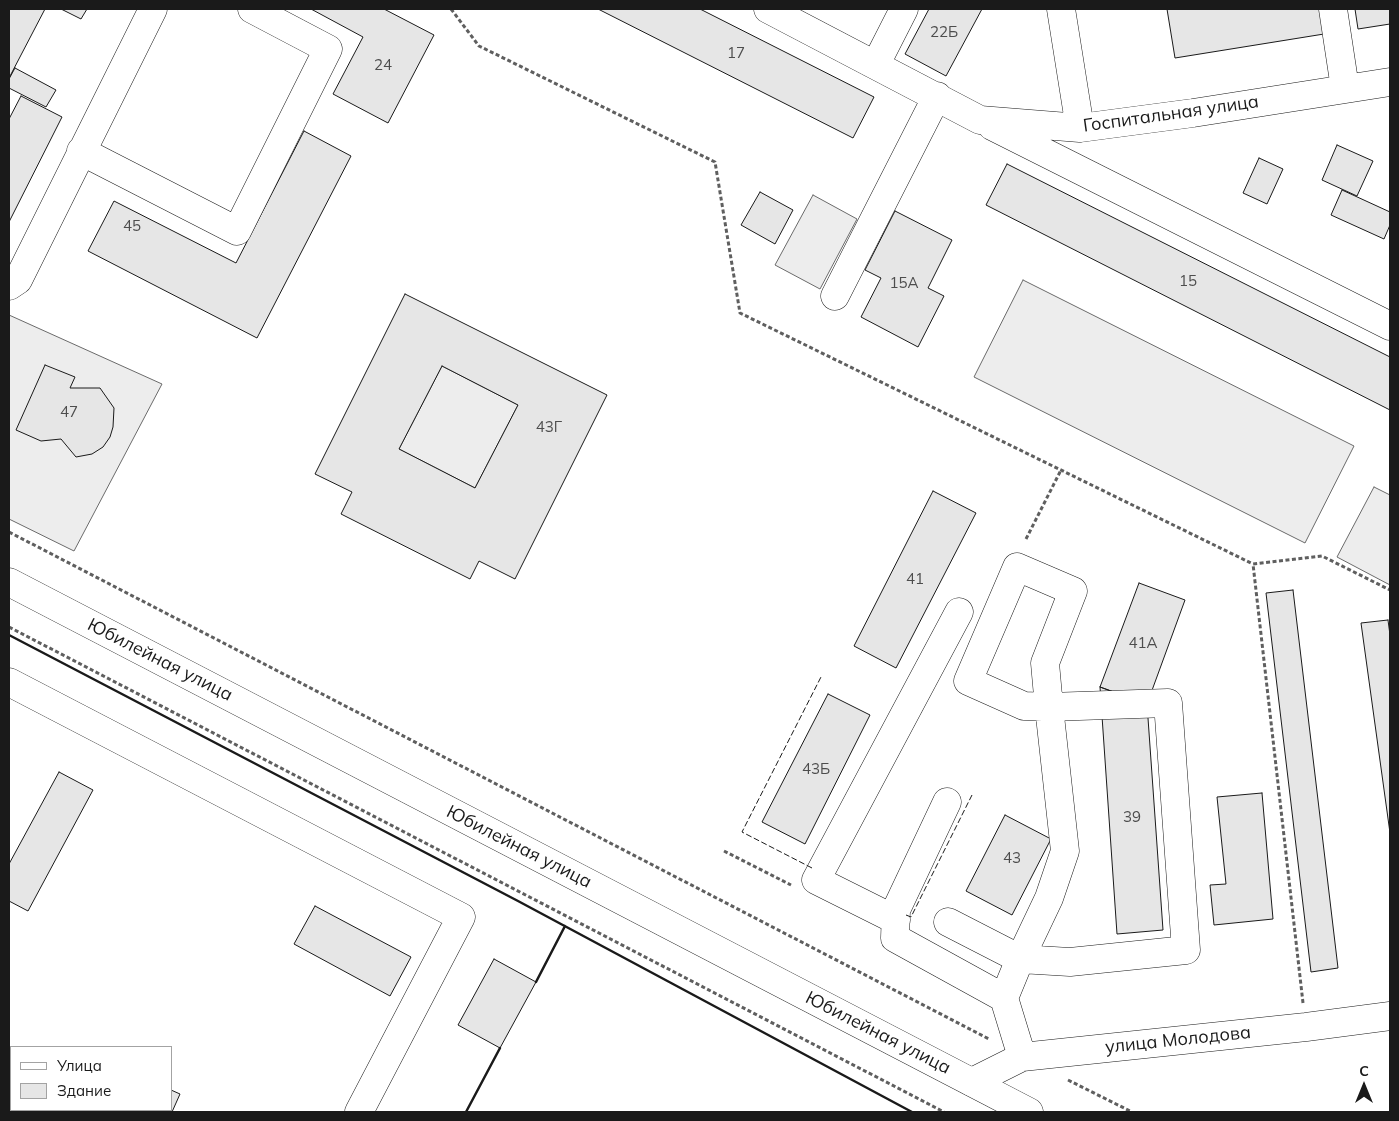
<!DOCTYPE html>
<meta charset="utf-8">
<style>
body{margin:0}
#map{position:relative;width:1399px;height:1121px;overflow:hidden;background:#fff;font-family:Mulish,sans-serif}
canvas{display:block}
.frame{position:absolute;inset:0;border:10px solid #1a1a1a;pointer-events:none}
.legend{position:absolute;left:10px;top:1046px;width:162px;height:65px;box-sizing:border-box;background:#fff;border:1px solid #a3a3a3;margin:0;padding:6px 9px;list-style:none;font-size:15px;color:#1a1a1a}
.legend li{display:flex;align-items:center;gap:10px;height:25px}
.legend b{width:25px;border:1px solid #a3a3a3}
.north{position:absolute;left:1339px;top:1061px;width:50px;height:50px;-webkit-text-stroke:4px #fff;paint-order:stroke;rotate:0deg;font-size:14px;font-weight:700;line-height:20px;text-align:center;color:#1a1a1a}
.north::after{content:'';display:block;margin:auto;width:18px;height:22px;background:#1a1a1a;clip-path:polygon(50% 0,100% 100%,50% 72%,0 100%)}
</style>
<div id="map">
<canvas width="1399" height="1121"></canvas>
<div class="frame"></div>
<ul class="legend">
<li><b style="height:6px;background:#fff"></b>Улица</li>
<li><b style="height:14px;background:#e6e6e6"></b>Здание</li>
</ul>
<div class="north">С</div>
</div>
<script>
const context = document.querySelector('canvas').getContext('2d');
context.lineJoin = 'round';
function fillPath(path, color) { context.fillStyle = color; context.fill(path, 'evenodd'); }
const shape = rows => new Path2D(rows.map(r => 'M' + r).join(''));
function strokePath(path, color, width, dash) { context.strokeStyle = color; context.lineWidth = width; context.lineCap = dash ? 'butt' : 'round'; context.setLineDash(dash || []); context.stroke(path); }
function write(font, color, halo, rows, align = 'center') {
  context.font = font + ' Mulish,sans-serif'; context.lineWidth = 4; context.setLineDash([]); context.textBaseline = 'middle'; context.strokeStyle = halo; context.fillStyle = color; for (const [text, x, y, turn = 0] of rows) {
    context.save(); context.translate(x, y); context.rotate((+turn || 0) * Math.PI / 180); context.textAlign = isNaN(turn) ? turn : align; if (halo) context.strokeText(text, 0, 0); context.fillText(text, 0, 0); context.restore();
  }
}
const built = shape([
 [813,195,857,219,820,289,775,265,813,195],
 [1023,280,1354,446,1305,543,974,377,1023,280],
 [9,315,162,384,74,551,9,519,9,315],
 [442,366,518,405,475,488,399,449,442,366],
 [1374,487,1390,495,1390,585,1337,557,1374,487]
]);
const building = shape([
 [9,9,45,9,9,78,9,9],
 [61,9,87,9,81,19,61,9],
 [311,9,384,9,434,35,388,123,333,94,363,37,311,9],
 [598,9,700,9,874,97,853,138,598,9],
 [929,9,982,9,946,76,905,54,929,9],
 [1167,9,1320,9,1324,34,1175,58,1167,9],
 [1355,9,1390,9,1390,24,1358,29,1355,9],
 [15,68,56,90,46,107,9,88,9,79,15,68],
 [21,96,62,117,9,222,9,119,21,96],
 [304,131,351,156,257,338,88,251,114,201,236,263,304,131],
 [1337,145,1373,161,1357,196,1322,180,1337,145],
 [1259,158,1283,169,1267,204,1243,193,1259,158],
 [1007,164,1390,357,1390,410,986,205,1007,164],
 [1342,190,1390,212,1390,225,1384,239,1331,215,1342,190],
 [760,192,793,210,775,244,741,225,760,192],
 [895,211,952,240,928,288,944,296,918,347,861,317,881,278,865,270,895,211],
 [405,294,607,395,515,579,479,561,470,579,341,514,352,492,315,474,405,294],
 [442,366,518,405,475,488,399,449,442,366],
 [45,365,75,377,70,388,100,388,114,408,113,427,110,437,103,447,92,454,76,457,61,439,41,441,16,430,45,365],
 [933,491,976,513,896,668,854,646,933,491],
 [1139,583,1185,600,1147,704,1100,687,1139,583],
 [1293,590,1338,968,1311,972,1266,593,1293,590],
 [1388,620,1390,635,1390,833,1361,623,1388,620],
 [1100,687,1147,704,1163,930,1117,934,1100,687],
 [828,694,870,715,805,844,762,822,828,694],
 [59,772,93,790,28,911,9,901,9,864,59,772],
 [1262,793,1273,919,1214,925,1210,885,1226,884,1217,797,1262,793],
 [1005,815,1051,839,1012,915,966,891,1005,815],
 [315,906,411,957,390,996,294,944,315,906],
 [494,959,536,982,500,1048,458,1025,494,959],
 [9,1073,11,1075,11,1083,9,1088,9,1073],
 [171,1090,180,1094,172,1112,131,1112,132,1110,171,1110,171,1090]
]);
const path = shape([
 [451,9,479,46,715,162,740,313,1253,564],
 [9,532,989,1039],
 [1026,539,1061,470],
 [9,627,944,1112],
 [724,851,791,885],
 [1303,1003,1253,564,1322,556,1390,590],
 [1068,1080,1132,1112]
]);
const minor = shape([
 [768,9,980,120,1080,128,1193,113,1390,82],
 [1061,9,1080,128],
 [1333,9,1345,88],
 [876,64,904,9],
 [992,126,1390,326],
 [81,151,237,231,328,49,252,9],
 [9,286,18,280,153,9],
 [835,296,937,96],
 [9,682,461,917,359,1112],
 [947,802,896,910,895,938,1004,998,1022,1057],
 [896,920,816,880,959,612],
 [948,922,1020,959,1070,962,1186,950,1168,703,1049,707,1024,706,968,681,1017,567,1073,591,1045,663,1049,707,1065,851,1049,898,1020,959,1004,998],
 [972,1082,1022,1057,1306,1027,1390,1016]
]);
const major = shape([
 [9,582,1029,1112]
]);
const fence = shape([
 [812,868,742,832,822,675],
 [906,915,911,917,972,795]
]);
const wall = shape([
 [9,635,518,901,912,1112],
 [536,982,565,926],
 [466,1112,500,1048]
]);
const numberNames = [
 ["22Б",944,32],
 ["17",736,53],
 ["24",383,65],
 ["45",132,226],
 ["15",1188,281],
 ["15А",904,283],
 ["47",69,412],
 ["43Г",549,427],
 ["41",915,579],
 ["41А",1143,643],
 ["43Б",816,769],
 ["39",1132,817],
 ["43",1012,858]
];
const streetNames = [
 ["Госпитальная улица",1171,114,-8],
 ["Юбилейная улица",160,660,27],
 ["Юбилейная улица",519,847,27],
 ["Юбилейная улица",878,1033,27],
 ["улица Молодова",1178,1040,-6]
];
fillPath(built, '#ededed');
strokePath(built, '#6a6a6a', 1);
fillPath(building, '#e6e6e6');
strokePath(building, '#1a1a1a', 1);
strokePath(minor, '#1a1a1a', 29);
strokePath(major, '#1a1a1a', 29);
strokePath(path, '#5f5f5f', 3, [4, 2.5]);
strokePath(minor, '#fff', 28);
strokePath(major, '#fff', 28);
strokePath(fence, '#1a1a1a', 1, [6, 2.5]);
strokePath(wall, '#1a1a1a', 2.5);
write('15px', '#4d4d4d', null, numberNames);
write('18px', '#1a1a1a', '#fff', streetNames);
</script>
